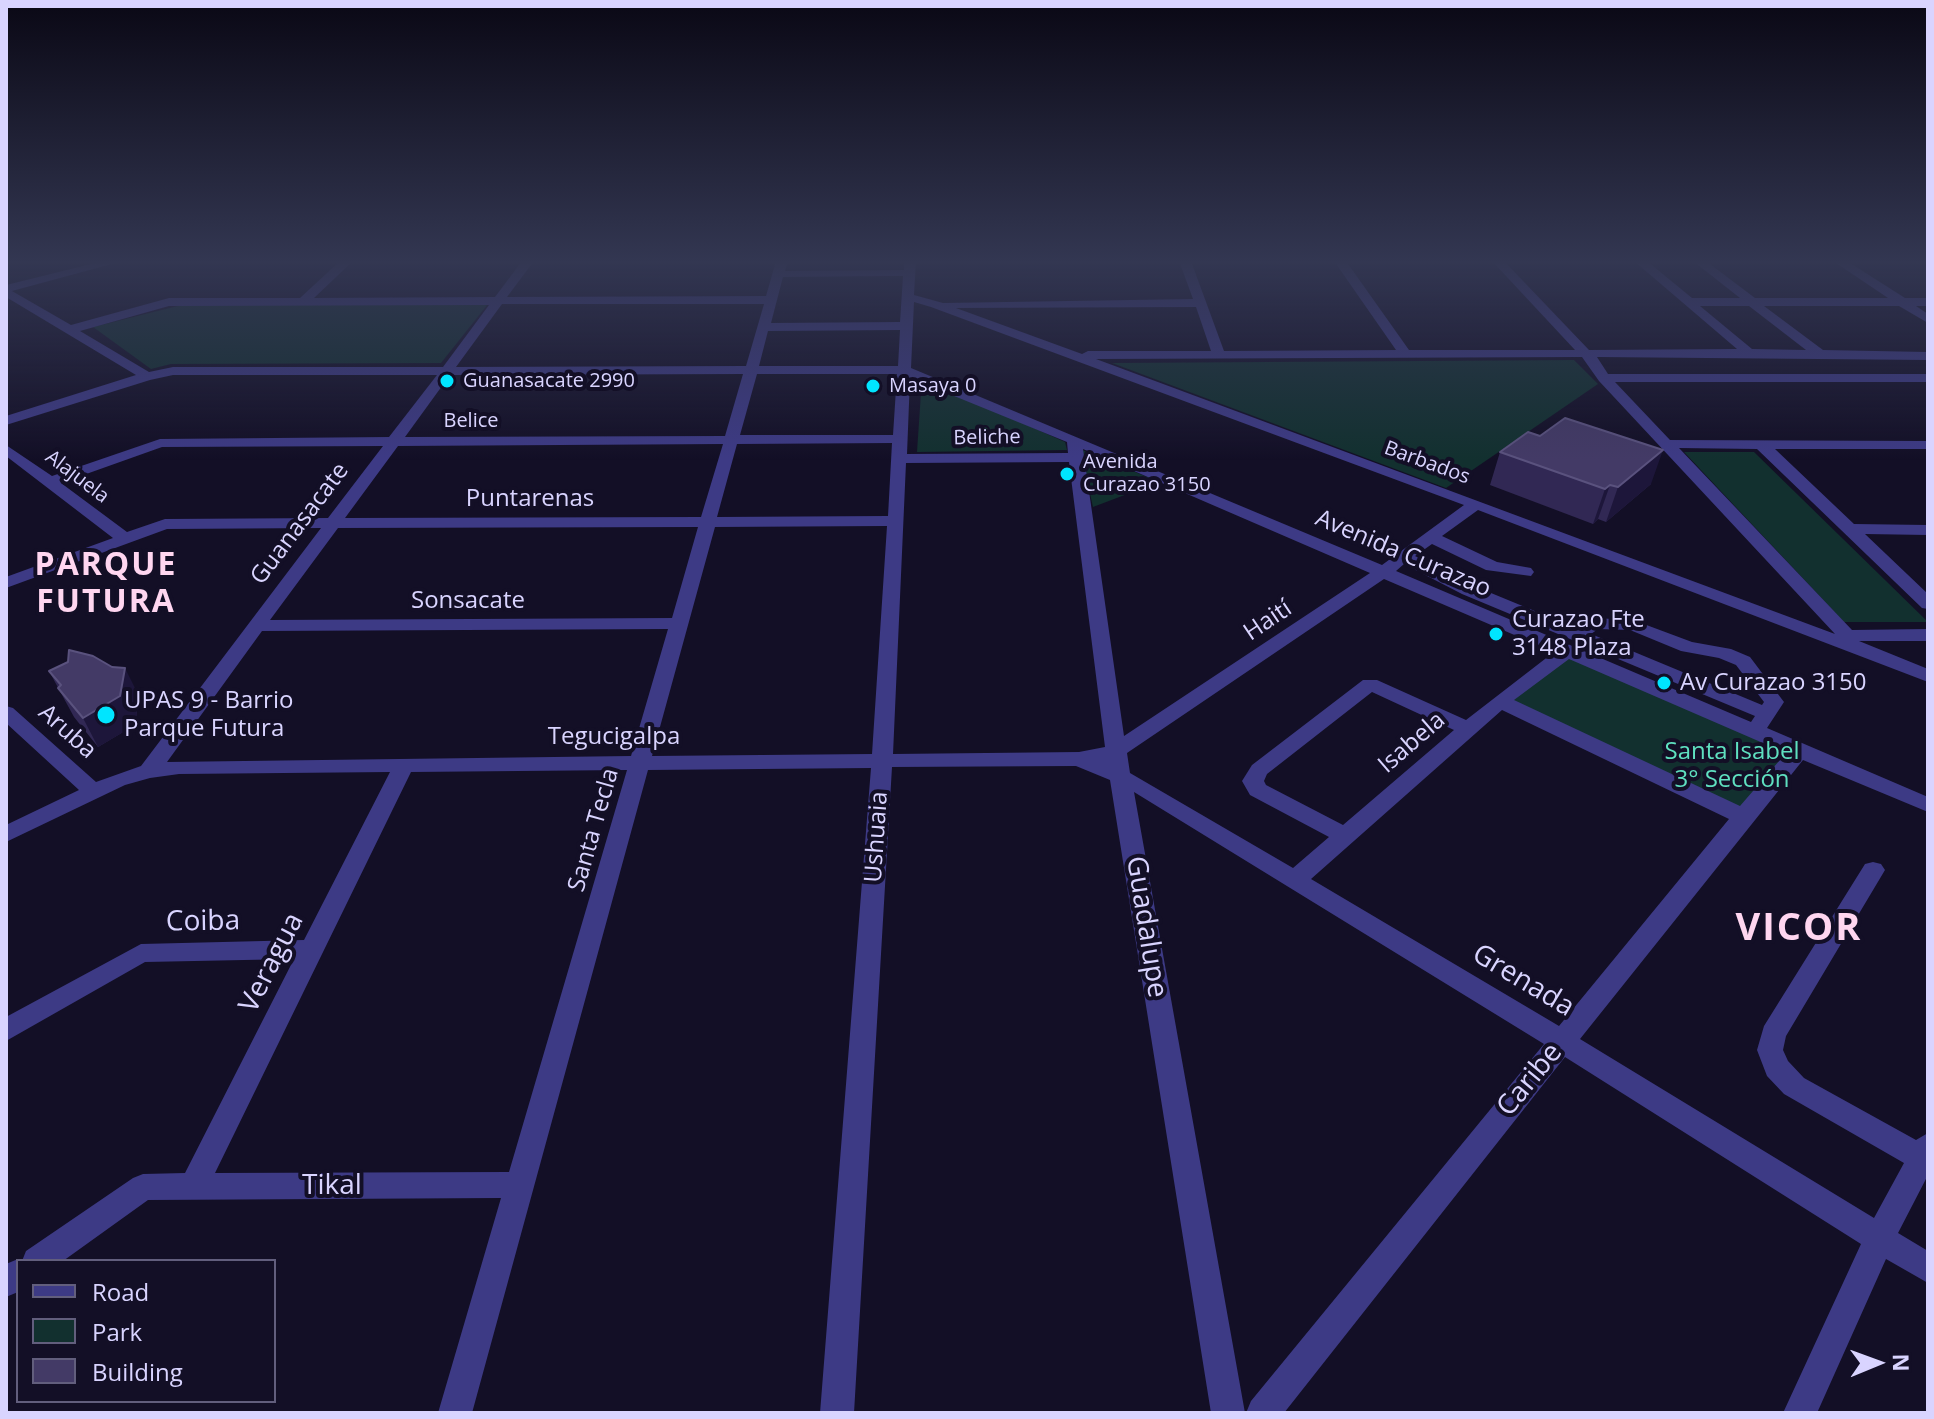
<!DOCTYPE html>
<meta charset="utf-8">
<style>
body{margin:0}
#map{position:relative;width:1934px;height:1419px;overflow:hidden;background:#130f26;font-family:"Open Sans",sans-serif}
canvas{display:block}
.frame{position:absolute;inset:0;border:8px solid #d9d4ff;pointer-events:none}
.legend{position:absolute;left:16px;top:1259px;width:260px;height:144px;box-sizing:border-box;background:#130f26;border:2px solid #625e7d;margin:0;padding:10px 14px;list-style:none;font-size:24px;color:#d9d4ff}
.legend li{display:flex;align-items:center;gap:16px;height:40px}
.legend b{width:40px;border:2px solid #625e7d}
.north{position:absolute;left:1838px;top:1323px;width:80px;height:80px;-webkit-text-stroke:6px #130f26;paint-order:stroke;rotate:89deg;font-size:22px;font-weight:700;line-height:32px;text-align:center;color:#d9d4ff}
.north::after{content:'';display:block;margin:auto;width:28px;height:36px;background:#d9d4ff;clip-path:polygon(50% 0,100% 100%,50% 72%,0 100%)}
</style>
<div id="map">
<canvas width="1934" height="1419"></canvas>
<div class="frame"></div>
<ul class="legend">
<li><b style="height:10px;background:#3d3a85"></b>Road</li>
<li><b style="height:22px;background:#12302f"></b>Park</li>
<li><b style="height:22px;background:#433a66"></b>Building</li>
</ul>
<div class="north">N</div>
</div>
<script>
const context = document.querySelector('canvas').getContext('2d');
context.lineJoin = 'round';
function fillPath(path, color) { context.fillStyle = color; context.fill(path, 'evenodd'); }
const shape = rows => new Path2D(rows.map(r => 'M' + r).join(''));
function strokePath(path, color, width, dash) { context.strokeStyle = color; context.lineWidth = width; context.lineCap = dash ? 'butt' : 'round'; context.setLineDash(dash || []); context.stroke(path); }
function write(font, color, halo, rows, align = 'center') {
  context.font = font + ' "Open Sans",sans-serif'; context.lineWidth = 8; context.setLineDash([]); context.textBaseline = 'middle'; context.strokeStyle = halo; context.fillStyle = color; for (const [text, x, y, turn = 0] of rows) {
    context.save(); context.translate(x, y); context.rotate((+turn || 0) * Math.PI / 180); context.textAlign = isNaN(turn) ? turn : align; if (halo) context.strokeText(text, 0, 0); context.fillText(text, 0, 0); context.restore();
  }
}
const green = shape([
 [488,304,441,363,171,364,151,369,93,327,182,305],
 [1574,360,1598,384,1446,488,1112,363],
 [922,378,1065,442,1067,450,917,452],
 [1080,449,1159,482,1093,507],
 [1684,452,1754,452,1928,622,1844,622],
 [1566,654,1791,751,1743,812,1511,702]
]);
const minor = shape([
 [103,261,123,261,12,291,71,325,169,298,300,298,340,261,353,261,314,298,495,297,522,261,534,261,507,297,766,296,776,261,788,261,785,271,904,270,904,261,916,261,914,295,943,303,1193,299,1179,261,1191,261,1224,351,1396,350,1334,261,1346,261,1409,350,1575,350,1492,261,1504,261,1589,350,1737,349,1634,261,1647,261,1692,298,1740,298,1693,261,1706,261,1755,298,1888,298,1833,261,1847,261,1905,298,1928,298,1928,306,1916,306,1928,314,1928,323,1899,306,1764,306,1823,350,1928,352,1928,360,1597,357,1608,374,1928,374,1928,382,1615,382,1670,440,1928,441,1928,449,1775,449,1854,524,1928,525,1928,535,1865,534,1928,594,1928,609,1922,608,1757,449,1679,448,1852,630,1928,629,1928,641,1859,641,1928,669,1928,682,1478,510,1442,536,1497,562,1531,568,1534,572,1531,576,1486,570,1432,544,1415,556,1474,586,1576,628,1594,618,1633,620,1692,642,1731,649,1750,657,1784,702,1767,728,1928,797,1928,812,1803,760,1580,1039,1874,1218,1904,1163,1784,1094,1767,1076,1757,1050,1764,1026,1865,864,1873,862,1881,864,1885,870,1786,1036,1783,1050,1788,1061,1804,1078,1916,1140,1928,1133,1928,1175,1898,1233,1928,1251,1928,1283,1886,1259,1817,1413,1783,1413,1861,1244,1565,1057,1284,1413,1246,1413,1251,1401,1544,1044,1134,792,1245,1413,1211,1413,1110,780,1076,766,892,767,854,1413,820,1413,871,768,648,770,472,1413,438,1413,501,1198,148,1200,63,1261,18,1261,18,1292,6,1297,6,1264,18,1259,22,1261,26,1251,133,1178,143,1174,185,1173,294,959,145,962,6,1041,6,1017,141,944,304,940,390,772,179,774,150,778,125,785,6,842,6,825,79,790,6,723,6,706,13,708,96,782,141,766,321,528,167,529,6,588,6,577,113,538,6,456,6,445,52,476,160,439,389,437,437,375,173,375,150,380,6,425,6,416,136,375,6,297,6,285,103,261],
 [903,276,900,322,771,323,783,277,903,276],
 [914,302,931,307,1464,505,1382,565,911,368,914,302],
 [502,304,764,304,746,366,456,367,502,304],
 [489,305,443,367,173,367,149,372,80,331,169,306,489,305],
 [1700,306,1749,306,1806,350,1752,349,1700,306],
 [1196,307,1211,351,1088,351,1082,354,956,308,1196,307],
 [900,330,898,366,759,366,768,331,900,330],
 [1582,357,1599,381,1835,634,1096,359,1582,357],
 [743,374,725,436,405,437,450,375,743,374],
 [757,374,897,374,893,435,740,435,757,374],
 [910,378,1067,442,1068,453,907,454,910,378],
 [892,443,888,516,717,517,737,444,892,443],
 [723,444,701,517,345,518,398,446,723,444],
 [383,446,328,518,165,519,127,532,61,483,162,447,383,446],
 [1083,449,1370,573,1124,736,1083,449],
 [1069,462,1105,747,1079,752,893,754,906,463,1069,462],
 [887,526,872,754,652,756,715,527,887,526],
 [698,527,672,618,270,620,338,528,698,527],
 [1404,564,1462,594,1755,716,1751,722,1396,571,1404,564],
 [1384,579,1554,652,1466,720,1377,680,1363,680,1252,765,1242,781,1250,795,1329,837,1293,868,1130,773,1127,753,1384,579],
 [668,629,631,756,167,762,262,631,668,629],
 [1598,629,1630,630,1681,651,1719,658,1736,665,1764,702,1762,705,1591,634,1598,629],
 [1569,659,1786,753,1740,806,1514,700,1569,659],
 [1372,692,1454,730,1343,825,1266,785,1264,781,1267,774,1372,692],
 [1502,710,1729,819,1559,1026,1311,879,1502,710],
 [627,770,509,1172,215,1173,411,772,627,770]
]);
const wall = shape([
 [1500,452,1651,484,1606,522,1598,519,1593,524,1490,485],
 [112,667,139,696,135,725,98,747,74,717,49,671]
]);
const shadedWall = shape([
 [1663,450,1651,484,1606,522,1618,487],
 [1610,485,1598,519,1593,524,1605,489],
 [125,668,139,696,135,725,98,747,83,718]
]);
const building = shape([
 [1565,418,1663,450,1618,487,1610,485,1605,489,1500,452,1528,432,1540,436,1565,418],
 [69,650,93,656,112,667,125,668,120,696,83,718,58,688,61,685,49,671,68,662,69,650]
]);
const markers = [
 [447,381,8,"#00e5ff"],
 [873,386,8,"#00e5ff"],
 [1067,474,8,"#00e5ff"],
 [1496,634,8,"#00e5ff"],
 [1664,683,8,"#00e5ff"],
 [106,715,10,"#00e5ff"]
];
const farPoinames = [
 ["Guanasacate 2990",463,381],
 ["Masaya 0",889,386],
 ["Avenida",1083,462],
 ["Curazao 3150",1083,485]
];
const farStreetnames = [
 ["Belice",471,421],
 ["Beliche",987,438,-1],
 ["Barbados",1427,463,20],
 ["Alajuela",77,477,37]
];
const streetNames = [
 ["Puntarenas",530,499],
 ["Guanasacate",300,524,-53],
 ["Avenida Curazao",1403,554,23],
 ["Sonsacate",468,601],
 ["Haití",1268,621,-34],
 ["Aruba",67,732,42],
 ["Tegucigalpa",614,737],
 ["Isabela",1412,743,-41],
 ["Santa Tecla",594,830,-74],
 ["Ushuaia",877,837,-86]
];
const poiNames = [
 ["Curazao Fte",1512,620],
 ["3148 Plaza",1512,648],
 ["Av Curazao 3150",1680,683],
 ["UPAS 9 - Barrio",124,701],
 ["Parque Futura",124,729]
];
const parkNames = [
 ["Santa Isabel",1732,752],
 ["3° Sección",1732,780]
];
const nearStreetnames = [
 ["Coiba",203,922,-1],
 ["Guadalupe",1146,927,81],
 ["Veragua",272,963,-63],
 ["Grenada",1523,981,31],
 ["Caribe",1530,1080,-51],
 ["Tikal",332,1186]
];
const districtNames = [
 ["PARQUE",106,566],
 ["FUTURA",106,603]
];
const nearDistrictnames = [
 ["VICOR",1799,929]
];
fillPath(green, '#12302f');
fillPath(minor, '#3d3a85');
fillPath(wall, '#312854');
fillPath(shadedWall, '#1d163a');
fillPath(building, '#433a66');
strokePath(building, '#5a527e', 2);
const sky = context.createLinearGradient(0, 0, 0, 460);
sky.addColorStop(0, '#0a0815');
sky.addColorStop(0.57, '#333752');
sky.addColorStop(1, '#33375200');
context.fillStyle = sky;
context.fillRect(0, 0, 1934, 460);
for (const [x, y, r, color] of markers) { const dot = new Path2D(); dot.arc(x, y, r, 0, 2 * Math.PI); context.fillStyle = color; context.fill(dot); strokePath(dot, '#130f26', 3); }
write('20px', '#d9d4ff', '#130f26', farPoinames, 'left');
write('20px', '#d9d4ff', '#130f26', farStreetnames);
write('24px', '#d9d4ff', '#130f26', streetNames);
write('24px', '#d9d4ff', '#130f26', poiNames, 'left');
write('24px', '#5fe0c0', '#130f26', parkNames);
write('28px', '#d9d4ff', '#130f26', nearStreetnames);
context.letterSpacing = '2px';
write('bold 32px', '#ffd6f0', '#130f26', districtNames);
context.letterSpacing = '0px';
context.letterSpacing = '2px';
write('bold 38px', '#ffd6f0', '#130f26', nearDistrictnames);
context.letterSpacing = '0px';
</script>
